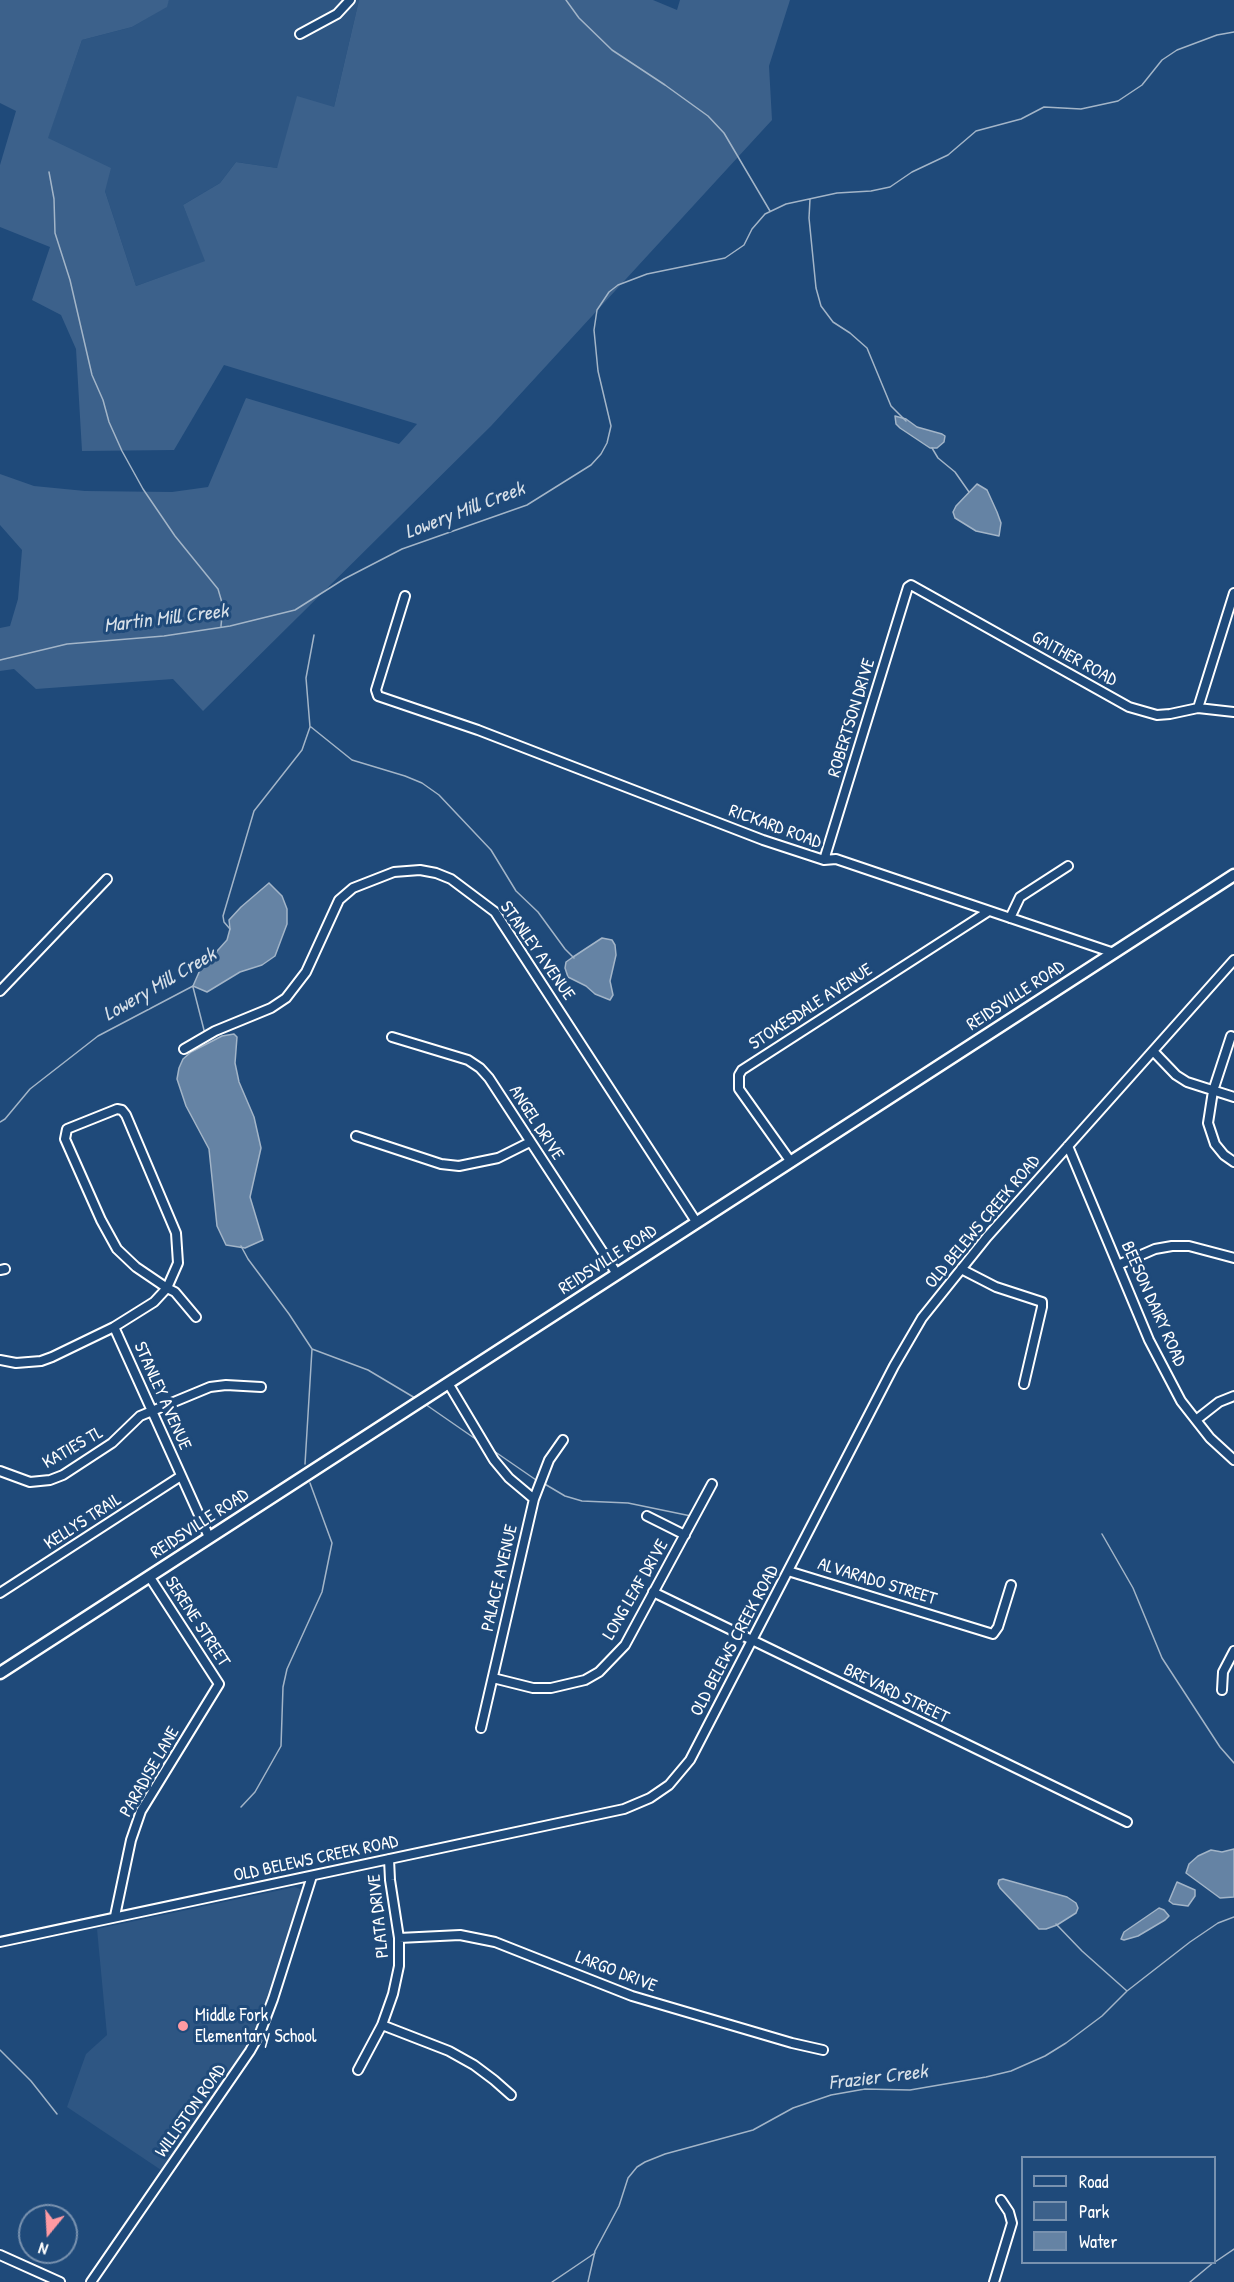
<!DOCTYPE html>
<style>
body{margin:0}
#map{position:relative;width:1234px;height:2282px;overflow:hidden;background:#1f4a7a;font-family:"Patrick Hand",sans-serif}
canvas{display:block}
.legend{position:absolute;left:1021px;top:2156px;width:195px;height:108px;box-sizing:border-box;background:#1f4a7a;border:2px solid #7992af;margin:0;padding:8px 10px;list-style:none;font-size:18px;color:#fff}
.legend li{display:flex;align-items:center;gap:12px;height:30px}
.legend b{width:30px;border:2px solid #7992af}
.north{position:absolute;left:18px;top:2204px;width:60px;height:60px;box-sizing:border-box;background:#1f4a7a;border:2px solid #7992af;border-radius:50%;rotate:198deg;font-size:16px;font-weight:700;line-height:24px;text-align:center;color:#fff}
.north::after{content:'';display:block;margin:auto;width:21px;height:27px;background:#ff9aa2;clip-path:polygon(50% 0,100% 100%,50% 72%,0 100%)}
</style>
<div id="map">
<canvas width="1234" height="2282"></canvas>
<ul class="legend">
<li><b style="height:8px;background:#1f4a7a"></b>Road</li>
<li><b style="height:16px;background:#3c618b"></b>Park</li>
<li><b style="height:16px;background:#6583a4"></b>Water</li>
</ul>
<div class="north">N</div>
</div>
<script>
const context = document.querySelector('canvas').getContext('2d');
context.lineJoin = 'round';
function fillPath(path, color) { context.fillStyle = color; context.fill(path, 'evenodd'); }
const shape = rows => new Path2D(rows.map(r => 'M' + r).join(''));
function strokePath(path, color, width, dash) { context.strokeStyle = color; context.lineWidth = width; context.lineCap = dash ? 'butt' : 'round'; context.setLineDash(dash || []); context.stroke(path); }
function write(font, color, halo, rows, align = 'center') {
  context.font = font + ' "Patrick Hand",sans-serif'; context.lineWidth = 6; context.setLineDash([]); context.textBaseline = 'middle'; context.strokeStyle = halo; context.fillStyle = color; for (const [text, x, y, turn = 0] of rows) {
    context.save(); context.translate(x, y); context.rotate((+turn || 0) * Math.PI / 180); context.textAlign = isNaN(turn) ? turn : align; if (halo) context.strokeText(text, 0, 0); context.fillText(text, 0, 0); context.restore();
  }
}
const built = shape([
 [169,0,359,0,334,107,277,168,236,162,220,183,183,205,206,261,136,286,105,191,47,139,82,40,132,27,166,7],
 [295,1887,302,1890,304,1898,265,2017,246,2055,167,2174,67,2107,86,2054,107,2035,97,1929]
]);
const green = shape([
 [0,0,169,0,167,7,132,27,82,40,48,138,111,168,105,191,136,286,205,261,183,205,220,183,236,162,277,168,297,96,334,107,359,0,653,0,677,10,680,0,790,0,769,66,772,120,491,426,203,711,173,679,36,689,14,669,0,671,0,628,10,626,18,599,22,550,0,525,0,474,34,486,85,491,172,492,208,487,246,398,399,444,417,424,224,365,174,450,82,451,76,349,61,315,32,300,50,247,0,227,0,165,16,111,0,103]
]);
const water = shape([
 [895,416,906,419,917,427,942,434,945,436,944,442,937,448,930,448,900,428,896,424,895,416],
 [977,484,987,490,997,512,1001,523,999,536,976,531,955,518,953,512,956,506,977,484],
 [269,883,282,896,287,909,287,924,275,956,262,965,240,972,207,992,193,986,200,970,227,940,230,929,229,920,241,907,269,883],
 [602,938,612,940,615,945,616,955,610,981,613,995,610,1000,595,994,586,986,568,977,565,968,566,962,573,957,602,938],
 [234,1034,237,1037,235,1063,239,1082,254,1117,261,1148,250,1197,263,1240,245,1248,226,1245,217,1226,209,1149,186,1106,177,1079,179,1068,183,1059,191,1052,222,1036,234,1034],
 [1234,1849,1234,1897,1220,1898,1186,1873,1189,1864,1198,1856,1211,1850,1222,1852,1234,1849],
 [1003,1879,1067,1897,1076,1903,1078,1908,1076,1913,1057,1925,1046,1929,1039,1929,1000,1888,998,1884,999,1880,1003,1879],
 [1177,1882,1195,1890,1195,1896,1188,1906,1173,1904,1169,1901,1177,1882],
 [1159,1908,1164,1910,1169,1916,1165,1920,1138,1936,1124,1940,1121,1939,1124,1932,1159,1908]
]);
const stream = shape([
 [566,0,579,18,612,50,665,85,708,116,724,133,770,211],
 [49,172,54,199,55,233,70,280,92,375,103,400,109,422,122,451,143,489,175,536,218,589,223,606,221,626],
 [810,199,809,218,816,288,821,306,833,322,850,333,867,348,891,406,906,421],
 [932,448,938,458,955,472,969,492],
 [0,660,67,644,164,636,230,626,295,610,344,579,402,549,527,505,591,465,601,454,607,443,611,426,598,371,594,330,597,310,609,292,618,285,647,274,725,258,744,245,752,229,765,214,786,204,837,193,871,191,890,187,912,172,948,155,976,131,1021,119,1044,107,1081,109,1118,101,1142,85,1162,60,1177,50,1217,35,1234,32],
 [311,727,352,760,405,776,422,783,439,795,491,850,516,891,538,912,565,949,574,958],
 [230,929,224,922,223,916,254,811,302,750,310,727,306,678,314,635],
 [193,987,205,1034],
 [0,1122,5,1119,30,1089,98,1036,193,986],
 [241,1246,248,1259,289,1314,312,1349,305,1464],
 [312,1349,368,1370,415,1398],
 [425,1404,477,1440],
 [491,1449,539,1482],
 [543,1483,565,1496,582,1501,628,1503,691,1516],
 [1102,1534,1133,1588,1162,1658,1220,1747,1234,1763],
 [241,1807,255,1792,281,1746,283,1687,287,1669,322,1592,332,1543,310,1483],
 [1056,1924,1082,1951,1127,1991],
 [0,2050,31,2081,57,2114],
 [1215,2262,1234,2249],
 [552,2282,595,2253],
 [588,2282,595,2251,619,2206,628,2178,637,2167,645,2162,665,2154,753,2130,793,2108,831,2095,865,2089,910,2090,986,2077,1011,2071,1045,2056,1066,2043,1102,2016,1127,1991,1190,1942,1218,1923,1234,1917],
 [1190,2282,1214,2262]
]);
const minor = shape([
 [300,34,337,14,350,0],
 [405,596,376,690,378,696,478,730,763,840,824,860,836,859,1114,953],
 [1198,708,1234,593],
 [824,860,908,587,911,585,1129,707,1157,715,1170,714,1198,708,1234,712],
 [1010,918,1020,897,1068,866],
 [0,991,107,879],
 [1231,1036,1213,1091,1208,1123,1215,1144,1224,1155,1234,1162],
 [392,1037,468,1060,480,1068,489,1078,617,1274],
 [184,1049,215,1031,271,1008,286,998,306,972,339,900,353,888,394,872,420,870,436,873,451,879,495,912,697,1223],
 [1153,1051,1176,1075,1187,1082,1234,1097],
 [356,1136,441,1164,459,1166,498,1158,530,1142],
 [1068,1146,1149,1340,1181,1401,1210,1438,1234,1460],
 [791,1162,739,1089,739,1075,742,1070,989,911],
 [1118,1265,1155,1249,1172,1246,1189,1246,1234,1258],
 [961,1269,996,1287,1042,1302,1042,1307,1024,1384],
 [0,1270,5,1269],
 [114,1327,209,1537],
 [0,1360,16,1363,41,1361,52,1357,114,1327,154,1302,167,1288,178,1263,176,1233,126,1115,122,1110,117,1109,67,1129,65,1139,101,1220,117,1249,136,1267,167,1288,175,1292,196,1317],
 [448,1383,494,1460,509,1478,534,1499],
 [1196,1420,1219,1402,1234,1396],
 [0,1471,30,1482,50,1480,63,1475,112,1443,140,1416,210,1387,226,1385,261,1387],
 [647,1516,685,1535],
 [788,1571,993,1634,998,1627,1011,1585],
 [653,1592,1127,1822],
 [0,1593,181,1476],
 [493,1678,533,1688,551,1688,585,1680,599,1672,625,1645,712,1484],
 [1222,1690,1223,1672,1234,1651],
 [481,1728,534,1499,549,1460,563,1440],
 [115,1916,131,1840,141,1811,219,1684,149,1576],
 [399,1938,460,1935,495,1942,632,1996,792,2043,823,2050],
 [0,1942,624,1809,650,1798,669,1785,690,1760,894,1366,922,1318,987,1237,1234,960],
 [382,2025,449,2051,474,2065,494,2080,511,2095],
 [358,2070,382,2025,393,1994,399,1966,399,1938,390,1880,389,1859],
 [0,2255,60,2282],
 [91,2282,250,2051,260,2033,273,1999,312,1876],
 [994,2282,1012,2223,1009,2212,1001,2200]
]);
const highway = shape([
 [0,1673,1234,875]
]);
const markers = [
 [183,2026,6,"#ff9aa2"]
];
const streetNames = [
 ["GAITHER ROAD",1074,659,29],
 ["ROBERTSON DRIVE",852,718,-73],
 ["RICKARD ROAD",775,827,20],
 ["STANLEY AVENUE",537,951,55],
 ["REIDSVILLE ROAD",1016,996,-33],
 ["STOKESDALE AVENUE",811,1007,-33],
 ["ANGEL DRIVE",536,1123,57],
 ["OLD BELEWS CREEK ROAD",983,1222,-50],
 ["REIDSVILLE ROAD",608,1260,-33],
 ["BEESON DAIRY ROAD",1153,1304,66],
 ["STANLEY AVENUE",162,1396,66],
 ["KATIES TL",73,1448,-30],
 ["KELLYS TRAIL",83,1522,-33],
 ["REIDSVILLE ROAD",200,1524,-33],
 ["PALACE AVENUE",500,1578,-77],
 ["ALVARADO STREET",877,1582,17],
 ["LONG LEAF DRIVE",636,1590,-60],
 ["SERENE STREET",197,1622,57],
 ["OLD BELEWS CREEK ROAD",735,1641,-62],
 ["BREVARD STREET",896,1694,26],
 ["PARADISE LANE",150,1772,-60],
 ["OLD BELEWS CREEK ROAD",316,1859,-12],
 ["PLATA DRIVE",379,1916,-96],
 ["LARGO DRIVE",616,1972,21],
 ["WILLISTON ROAD",191,2111,-55]
];
const poiNames = [
 ["Middle Fork",195,2016],
 ["Elementary School",195,2037]
];
const waterNames = [
 ["Lowery Mill Creek",465,511,-21],
 ["Martin Mill Creek",166,619,-7],
 ["Lowery Mill Creek",160,985,-30],
 ["Frazier Creek",878,2078,-7]
];
fillPath(built, '#2e5683');
fillPath(green, '#3c618b');
fillPath(water, '#6583a4');
strokePath(water, '#a3b5c8', 1.5);
strokePath(stream, '#a3b5c8', 1.5);
strokePath(minor, '#fff', 12);
strokePath(highway, '#fff', 15);
strokePath(minor, '#1f4a7a', 8);
strokePath(highway, '#1f4a7a', 10);
for (const [x, y, r, color] of markers) { const dot = new Path2D(); dot.arc(x, y, r, 0, 2 * Math.PI); context.fillStyle = color; context.fill(dot); strokePath(dot, '#1f4a7a', 2); }
write('18px', '#fff', '#1f4a7a', streetNames);
write('18px', '#fff', '#1f4a7a', poiNames, 'left');
write('italic 20px', '#d8e0e8', '#1f4a7a', waterNames);
</script>
